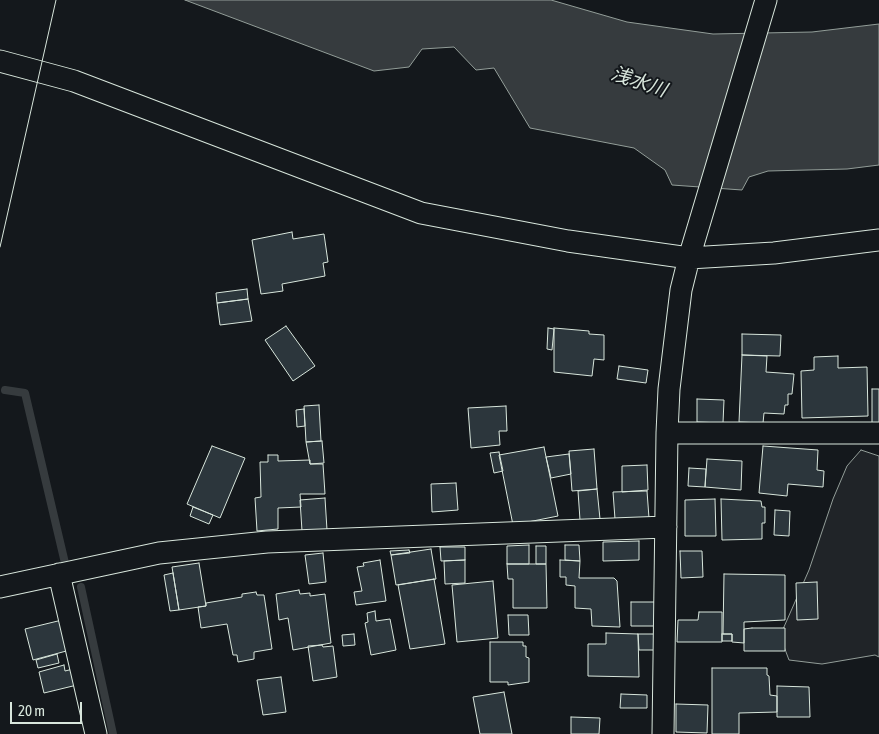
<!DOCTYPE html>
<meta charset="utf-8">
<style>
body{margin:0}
#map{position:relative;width:879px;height:734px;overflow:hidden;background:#14181c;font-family:"Asap Condensed",sans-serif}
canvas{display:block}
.scale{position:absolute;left:10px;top:702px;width:72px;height:22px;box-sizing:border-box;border:2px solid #d8e6dc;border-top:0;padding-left:6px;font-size:15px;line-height:18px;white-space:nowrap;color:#d8e6dc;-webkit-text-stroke:4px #14181c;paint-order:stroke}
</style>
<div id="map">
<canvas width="879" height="734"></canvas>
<div class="scale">20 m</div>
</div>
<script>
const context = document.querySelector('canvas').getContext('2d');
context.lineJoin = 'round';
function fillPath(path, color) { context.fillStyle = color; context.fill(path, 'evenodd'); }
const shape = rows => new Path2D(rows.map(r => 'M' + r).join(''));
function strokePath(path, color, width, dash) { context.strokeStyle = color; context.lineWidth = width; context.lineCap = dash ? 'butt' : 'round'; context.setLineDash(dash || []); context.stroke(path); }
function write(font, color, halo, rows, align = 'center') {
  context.font = font + ' "Asap Condensed","Noto Sans JP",sans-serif'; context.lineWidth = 4; context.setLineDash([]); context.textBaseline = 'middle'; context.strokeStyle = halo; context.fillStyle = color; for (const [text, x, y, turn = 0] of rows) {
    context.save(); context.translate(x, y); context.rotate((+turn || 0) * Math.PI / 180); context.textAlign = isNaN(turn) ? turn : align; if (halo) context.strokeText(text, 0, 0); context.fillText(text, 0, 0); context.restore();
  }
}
const green = shape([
 [861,450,879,456,879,657,875,655,822,664,789,660,780,636,809,570,833,499,847,466,861,450]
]);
const water = shape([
 [185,0,551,0,627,22,713,34,812,32,879,24,879,165,847,169,768,171,749,177,742,190,672,185,665,170,634,148,530,128,494,68,476,70,454,47,422,49,409,67,374,71,185,0]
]);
const stream = shape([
 [5,390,25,393,65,563],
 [81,587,113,734]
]);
const building = shape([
 [292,232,293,239,324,234,328,262,323,263,325,276,282,284,283,291,261,294,252,240,292,232],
 [247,289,248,299,217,303,216,293,247,289],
 [248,299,252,321,220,325,217,303,248,299],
 [286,326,315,366,293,381,265,340,286,326],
 [548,328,554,329,552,350,547,349,548,328],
 [554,328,589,331,589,334,604,335,604,360,594,359,592,376,554,372,554,328],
 [742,334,781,335,780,356,742,355,742,334],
 [742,355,767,356,766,372,794,374,792,394,788,394,788,405,785,405,784,414,764,413,763,423,739,422,742,355],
 [838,356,838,368,867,367,868,416,802,418,801,371,814,370,814,357,838,356],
 [619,366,648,370,646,383,617,379,619,366],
 [872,389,879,389,879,424,872,424,872,389],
 [697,399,724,400,723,423,697,422,697,399],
 [319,405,321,441,306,442,304,406,319,405],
 [506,406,507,431,499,431,500,445,471,448,468,408,506,406],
 [304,409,305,426,297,427,296,410,304,409],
 [322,441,324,463,310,464,306,442,322,441],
 [212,446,245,458,220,518,187,504,212,446],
 [763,446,818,450,817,470,824,471,823,487,788,484,787,496,759,493,763,446],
 [544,447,558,516,513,525,499,455,544,447],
 [594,449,597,489,572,491,569,451,594,449],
 [499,452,503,471,494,473,490,453,499,452],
 [569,454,571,474,551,478,546,457,569,454],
 [268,455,278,455,278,461,310,460,310,464,323,464,325,494,300,494,301,507,278,508,278,529,257,531,255,498,261,497,260,462,268,462,268,455],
 [707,459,742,461,741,490,705,487,707,459],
 [647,465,648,490,622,492,622,466,647,465],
 [689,468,706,469,705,487,688,486,689,468],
 [456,483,458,510,432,512,431,484,456,483],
 [597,489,600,519,580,520,578,491,597,489],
 [647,491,649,518,615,519,613,492,647,491],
 [325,498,327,530,302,531,300,500,325,498],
 [715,499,716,536,685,536,685,500,715,499],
 [721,499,761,501,762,507,765,507,765,523,762,523,762,539,722,540,721,499],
 [193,507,213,515,209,524,190,516,193,507],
 [775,510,790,511,789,536,774,535,775,510],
 [639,541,639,560,603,561,603,542,639,541],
 [529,545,529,564,507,564,507,546,529,545],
 [565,545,579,545,580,561,565,560,565,545],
 [536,546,546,546,546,564,536,564,536,546],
 [440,547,465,547,465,560,441,561,440,547],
 [431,549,436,579,396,585,391,555,431,549],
 [409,550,410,553,391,555,390,551,409,550],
 [680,551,702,551,703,577,681,578,680,551],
 [323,553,326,582,309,584,305,555,323,553],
 [380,560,386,601,356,605,354,592,362,591,357,567,364,566,363,563,380,560],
 [465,560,465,583,445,584,444,561,465,560],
 [560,560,580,561,579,578,614,578,617,581,620,627,592,626,591,609,575,608,575,586,566,585,566,577,560,577,560,560],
 [199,563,206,606,179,610,172,567,199,563],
 [507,564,546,564,547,608,513,608,513,579,508,579,507,564],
 [173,573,179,610,170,611,164,575,173,573],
 [724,574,785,575,785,620,744,622,744,643,732,642,732,634,723,634,724,574],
 [434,579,445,644,410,649,398,585,434,579],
 [493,581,498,638,457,642,452,585,493,581],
 [817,582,818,619,797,620,796,583,817,582],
 [299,590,300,594,310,593,310,596,325,594,331,643,293,650,288,618,279,620,276,594,299,590],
 [256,592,257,595,264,595,272,649,254,652,254,659,238,662,237,655,233,655,227,624,201,628,198,607,206,606,206,603,242,597,242,594,256,592],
 [631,602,655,602,655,626,631,626,631,602],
 [375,611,376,621,390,619,396,650,371,655,365,623,368,622,367,613,375,611],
 [699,612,722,612,722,642,677,642,678,620,698,620,699,612],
 [508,615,528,615,529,635,509,635,508,615],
 [62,620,70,650,33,660,25,629,62,620],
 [752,628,785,628,785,651,744,651,744,629,752,628],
 [606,633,638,634,639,677,588,676,588,644,606,644,606,633],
 [354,634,355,645,343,646,342,635,354,634],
 [638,634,654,634,654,650,639,650,638,634],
 [722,634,732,634,732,641,722,641,722,634],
 [490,642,523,642,523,646,526,646,526,657,529,658,529,682,508,685,508,682,490,682,490,642],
 [322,645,323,647,333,646,337,677,313,681,308,646,322,645],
 [57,654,59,663,38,668,36,660,57,654],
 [64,665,65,671,73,669,77,685,44,693,39,672,64,665],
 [712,668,767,668,767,675,769,676,770,695,777,696,777,712,739,713,739,734,712,734,712,668],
 [281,677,286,712,263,715,257,680,281,677],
 [777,686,809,687,810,717,777,717,777,686],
 [504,692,512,734,480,734,473,697,504,692],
 [621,694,647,695,647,708,620,708,621,694],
 [676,704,708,705,707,733,676,732,676,704],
 [571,717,600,718,599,734,571,734,571,717]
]);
const street = shape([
 [0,61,74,81,421,213,568,241,689,258,774,253,879,240],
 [667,433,879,433],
 [59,574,96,734],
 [0,587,159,553,267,542,666,527],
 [663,734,667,433,669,389,681,290,689,258,766,0]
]);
const tram = shape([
 [0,247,56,0]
]);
const waterNames = [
 ["浅水川",639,82,19]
];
fillPath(green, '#202428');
strokePath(green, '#939e99', 1);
fillPath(water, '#363b3e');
strokePath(water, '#939e99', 1);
strokePath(stream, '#363b3e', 8);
fillPath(building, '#2c363c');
strokePath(building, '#d8e6dc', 1);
strokePath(street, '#d8e6dc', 23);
strokePath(street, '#14181c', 21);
strokePath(tram, '#d8e6dc', 1);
write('italic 19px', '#d8e6dc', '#14181c', waterNames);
</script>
